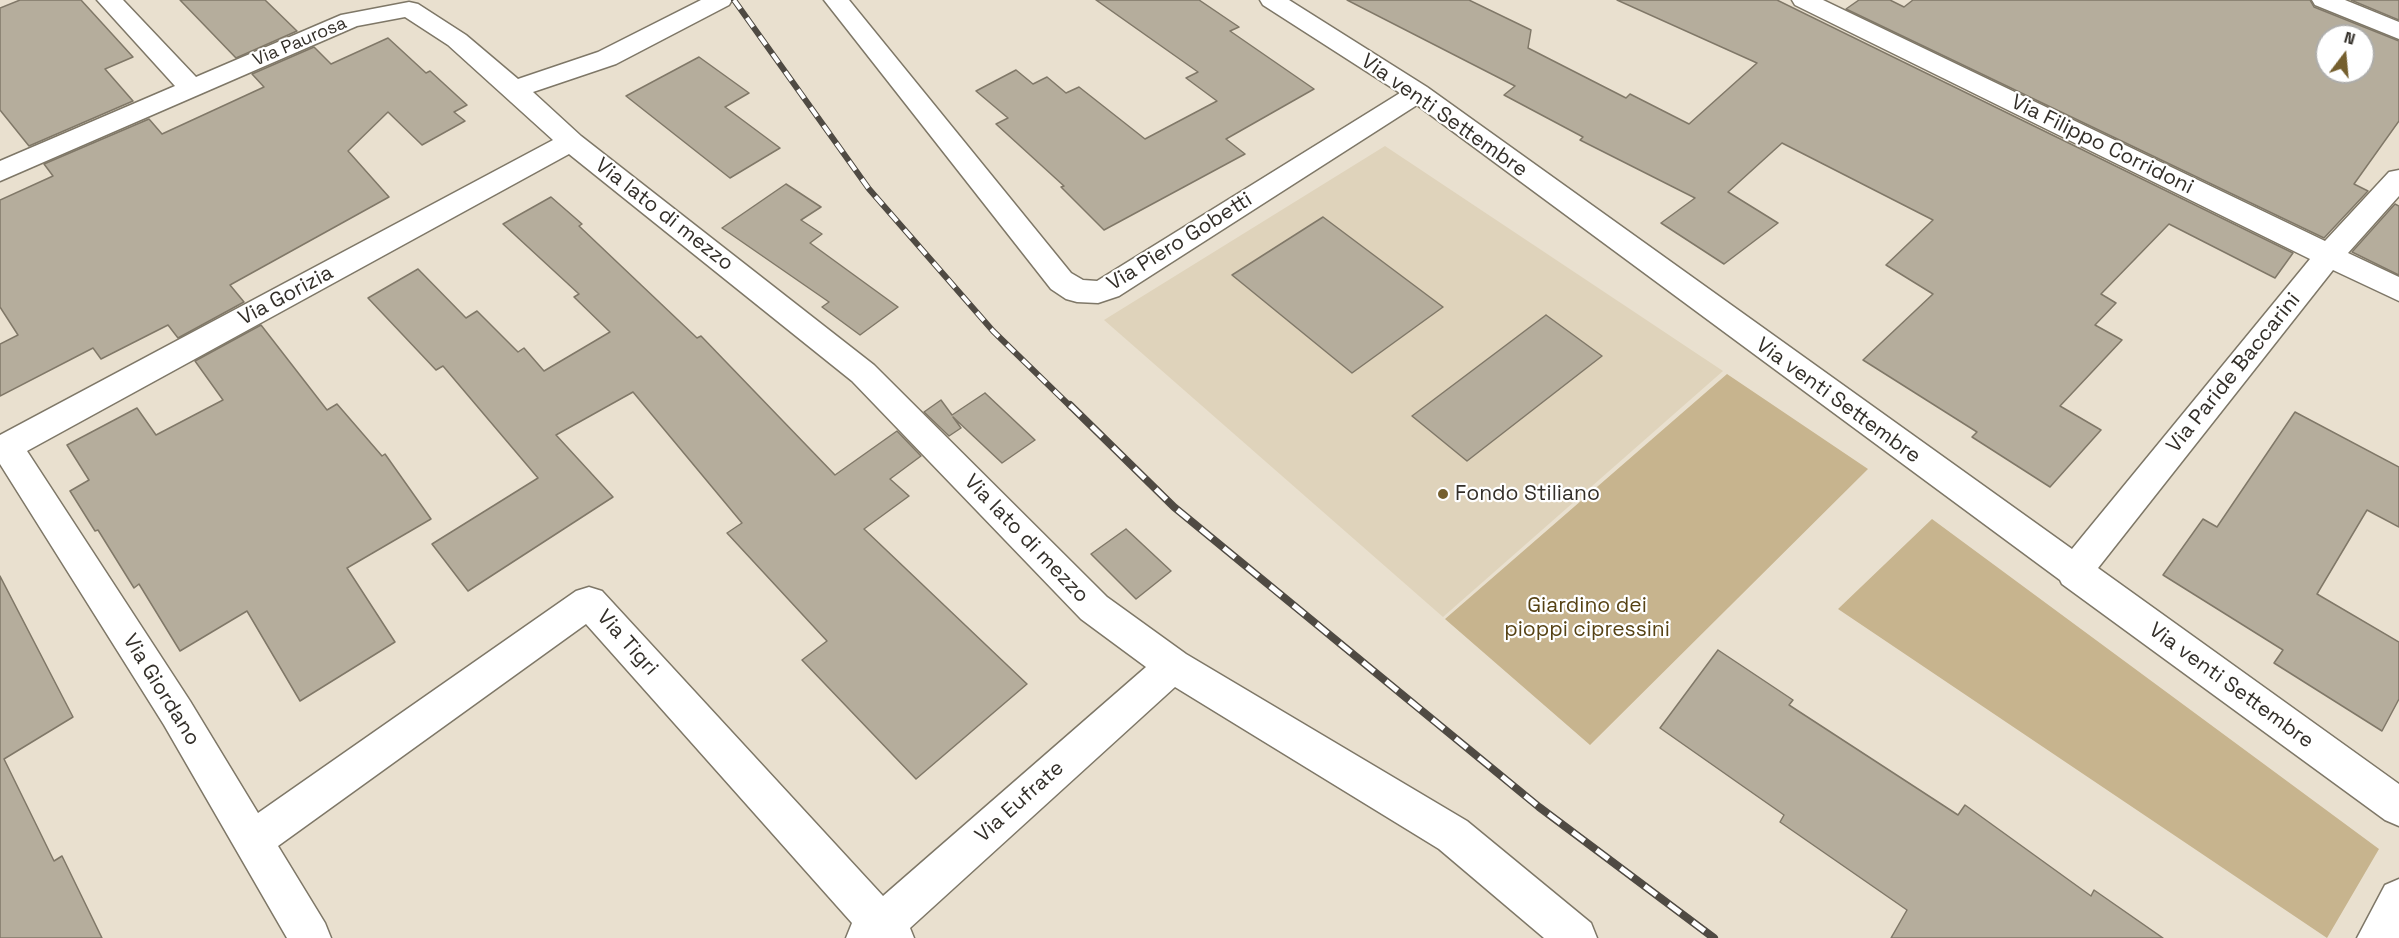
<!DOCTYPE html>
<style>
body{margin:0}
#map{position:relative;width:2399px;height:938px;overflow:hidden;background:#e9e0cf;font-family:"Space Grotesk",sans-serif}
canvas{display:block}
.north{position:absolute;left:2315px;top:24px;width:60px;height:60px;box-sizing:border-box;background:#fff;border:2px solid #adaca9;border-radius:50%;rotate:16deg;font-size:16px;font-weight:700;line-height:24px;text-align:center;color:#332f29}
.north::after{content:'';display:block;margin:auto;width:21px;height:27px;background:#755f2e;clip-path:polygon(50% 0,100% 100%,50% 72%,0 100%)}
</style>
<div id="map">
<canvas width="2399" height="938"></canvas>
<div class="north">N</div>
</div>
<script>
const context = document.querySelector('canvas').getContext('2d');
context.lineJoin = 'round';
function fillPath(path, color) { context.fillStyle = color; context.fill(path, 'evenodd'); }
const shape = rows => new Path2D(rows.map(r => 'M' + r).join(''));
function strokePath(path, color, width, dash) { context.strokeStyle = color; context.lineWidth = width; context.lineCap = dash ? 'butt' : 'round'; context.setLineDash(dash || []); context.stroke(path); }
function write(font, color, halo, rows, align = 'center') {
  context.font = font + ' "Space Grotesk",sans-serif'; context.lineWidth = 4.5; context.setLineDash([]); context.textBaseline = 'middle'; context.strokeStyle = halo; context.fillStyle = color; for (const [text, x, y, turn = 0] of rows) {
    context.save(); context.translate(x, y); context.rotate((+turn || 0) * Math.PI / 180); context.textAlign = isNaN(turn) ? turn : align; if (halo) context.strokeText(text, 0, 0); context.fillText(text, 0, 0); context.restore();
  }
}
const built = shape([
 [1385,146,1723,371,1443,617,1104,320]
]);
const green = shape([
 [1727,374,1868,469,1590,745,1445,619],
 [1932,519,2379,849,2327,938,1838,609]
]);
const building = shape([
 [20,0,81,0,133,57,105,69,133,101,29,146,0,110,0,8,20,0],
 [180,0,265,0,297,31,236,58,180,0],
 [1096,0,1199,0,1239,27,1230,31,1314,89,1226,139,1245,154,1104,230,1061,187,1064,186,996,124,1008,118,976,91,1016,70,1033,84,1047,77,1066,93,1079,87,1145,139,1217,101,1186,78,1198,72,1096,0],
 [1347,0,1469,0,1531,30,1528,48,1626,98,1630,94,1689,124,1757,63,1617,0,1777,0,2293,253,2275,278,2169,224,2101,294,2116,303,2095,325,2122,340,2060,406,2101,430,2050,487,1972,437,1977,432,1863,360,1933,294,1886,265,1933,220,1782,143,1728,192,1778,223,1724,264,1661,223,1695,198,1580,140,1583,137,1504,95,1515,86,1347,0],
 [1859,0,1890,0,1904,7,1913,0,2310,0,2314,7,2399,41,2399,121,2354,184,2368,191,2324,238,1846,9,1859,0],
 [2327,36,2363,36,2363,72,2327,72,2327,36],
 [2351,0,2399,0,2399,20,2351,0],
 [388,38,426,73,430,71,467,105,454,112,465,121,422,145,388,112,348,151,389,197,230,285,244,302,178,338,168,325,101,359,93,348,0,396,0,344,18,335,0,307,0,200,53,176,44,164,149,119,162,134,264,87,252,74,314,47,331,64,388,38],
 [699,57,749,93,725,107,780,148,730,178,626,96,699,57],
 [786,184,821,207,801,220,822,234,810,243,898,307,860,335,822,307,829,302,722,228,786,184],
 [551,197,582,224,579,226,697,338,701,336,835,475,897,431,921,456,890,479,909,496,864,529,1027,684,916,779,802,660,827,641,727,533,742,523,633,392,556,435,613,497,468,591,432,544,538,478,443,366,436,370,368,298,418,269,466,318,477,311,518,352,524,348,544,371,610,332,574,297,579,294,503,224,551,197],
 [2395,204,2399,206,2399,275,2352,252,2395,204],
 [1323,217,1443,307,1352,373,1232,275,1323,217],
 [1546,315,1602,356,1467,461,1412,416,1546,315],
 [261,325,327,410,337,404,382,456,385,454,431,519,347,568,395,642,300,701,247,611,180,651,139,584,134,588,98,530,95,531,70,491,89,480,67,445,137,408,156,435,223,400,195,361,261,325],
 [985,393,1035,440,1002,463,953,417,961,428,949,436,924,412,941,400,952,415,985,393],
 [2295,412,2399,467,2399,527,2367,510,2317,594,2399,642,2399,699,2382,731,2274,663,2283,650,2163,575,2203,519,2217,527,2295,412],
 [1126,529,1171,571,1136,599,1091,554,1126,529],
 [0,576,73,717,4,759,54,861,62,856,102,938,0,938,0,576],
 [1718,650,1793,700,1789,705,1958,815,1965,805,2091,896,2094,890,2163,938,1891,938,1907,910,1780,822,1784,815,1660,728,1718,650]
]);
const street = shape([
 [97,0,123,0,196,77,341,15,409,2,418,4,466,35,518,79,598,52,701,0,732,0,729,5,616,64,533,92,581,136,874,365,1107,597,1186,654,1467,821,1591,923,1597,938,1544,938,1439,849,1175,687,910,928,914,938,846,938,852,923,586,624,278,846,325,923,331,938,287,938,164,725,0,464,0,435,553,140,448,45,405,17,357,26,0,181,0,161,175,86,97,0],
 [569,154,852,381,1081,619,1146,667,883,896,602,591,589,587,576,591,258,813,190,701,27,451,569,154],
 [824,0,849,0,1071,273,1083,280,1097,281,1400,93,1263,5,1260,0,1289,0,1427,87,2072,549,2310,259,1795,5,1792,0,1823,0,2325,241,2389,172,2399,170,2399,196,2348,253,2399,277,2399,301,2333,270,2098,568,2399,784,2399,826,2385,820,2062,584,2060,580,1417,105,1119,296,1098,303,1077,302,1066,299,1051,289,824,0],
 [2399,879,2399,938,2357,938,2385,885,2399,879]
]);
const secondary = shape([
 [2312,0,2345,0,2399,22,2399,39,2315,5,2312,0]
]);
const railFar1 = shape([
 [734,0,869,189,993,331,1071,407]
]);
const rail = shape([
 [1070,405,1174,507,1539,807,1714,938]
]);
const markers = [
 [1443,494,6,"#755f2e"]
];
const farStreetnames = [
 ["Via Paurosa",300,42,-23]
];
const streetNames = [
 ["Via venti Settembre",1444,116,35],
 ["Via Filippo Corridoni",2102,145,26],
 ["Via lato di mezzo",664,215,38],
 ["Via Piero Gobetti",1180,242,-32],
 ["Via Gorizia",286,296,-28],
 ["Via Paride Baccarini",2234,373,-51],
 ["Via venti Settembre",1838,401,36],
 ["Via lato di mezzo",1026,539,46],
 ["Via Tigri",627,643,48],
 ["Via venti Settembre",2231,686,36],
 ["Via Giordano",161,690,58],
 ["Via Eufrate",1020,802,-42]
];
const poiNames = [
 ["Fondo Stiliano",1455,494]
];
const parkNames = [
 ["Giardino dei",1587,606],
 ["pioppi cipressini",1587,630]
];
fillPath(built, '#dfd3bb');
fillPath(green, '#c7b48e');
fillPath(building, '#b5ad9c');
strokePath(building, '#807868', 1.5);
strokePath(street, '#7e7767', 3);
strokePath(secondary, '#7e7767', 3);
fillPath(street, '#fff');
fillPath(secondary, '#fff');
strokePath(railFar1, '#4f4a43', 6);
strokePath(rail, '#4f4a43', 8);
strokePath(railFar1, '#fff', 4, [11]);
strokePath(rail, '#fff', 5, [15]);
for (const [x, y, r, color] of markers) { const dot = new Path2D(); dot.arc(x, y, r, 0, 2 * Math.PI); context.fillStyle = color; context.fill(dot); strokePath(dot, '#fff', 2); }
write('18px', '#332f29', '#fff', farStreetnames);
write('21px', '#332f29', '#fff', streetNames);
write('21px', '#332f29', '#fff', poiNames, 'left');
write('21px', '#564214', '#fff', parkNames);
</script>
